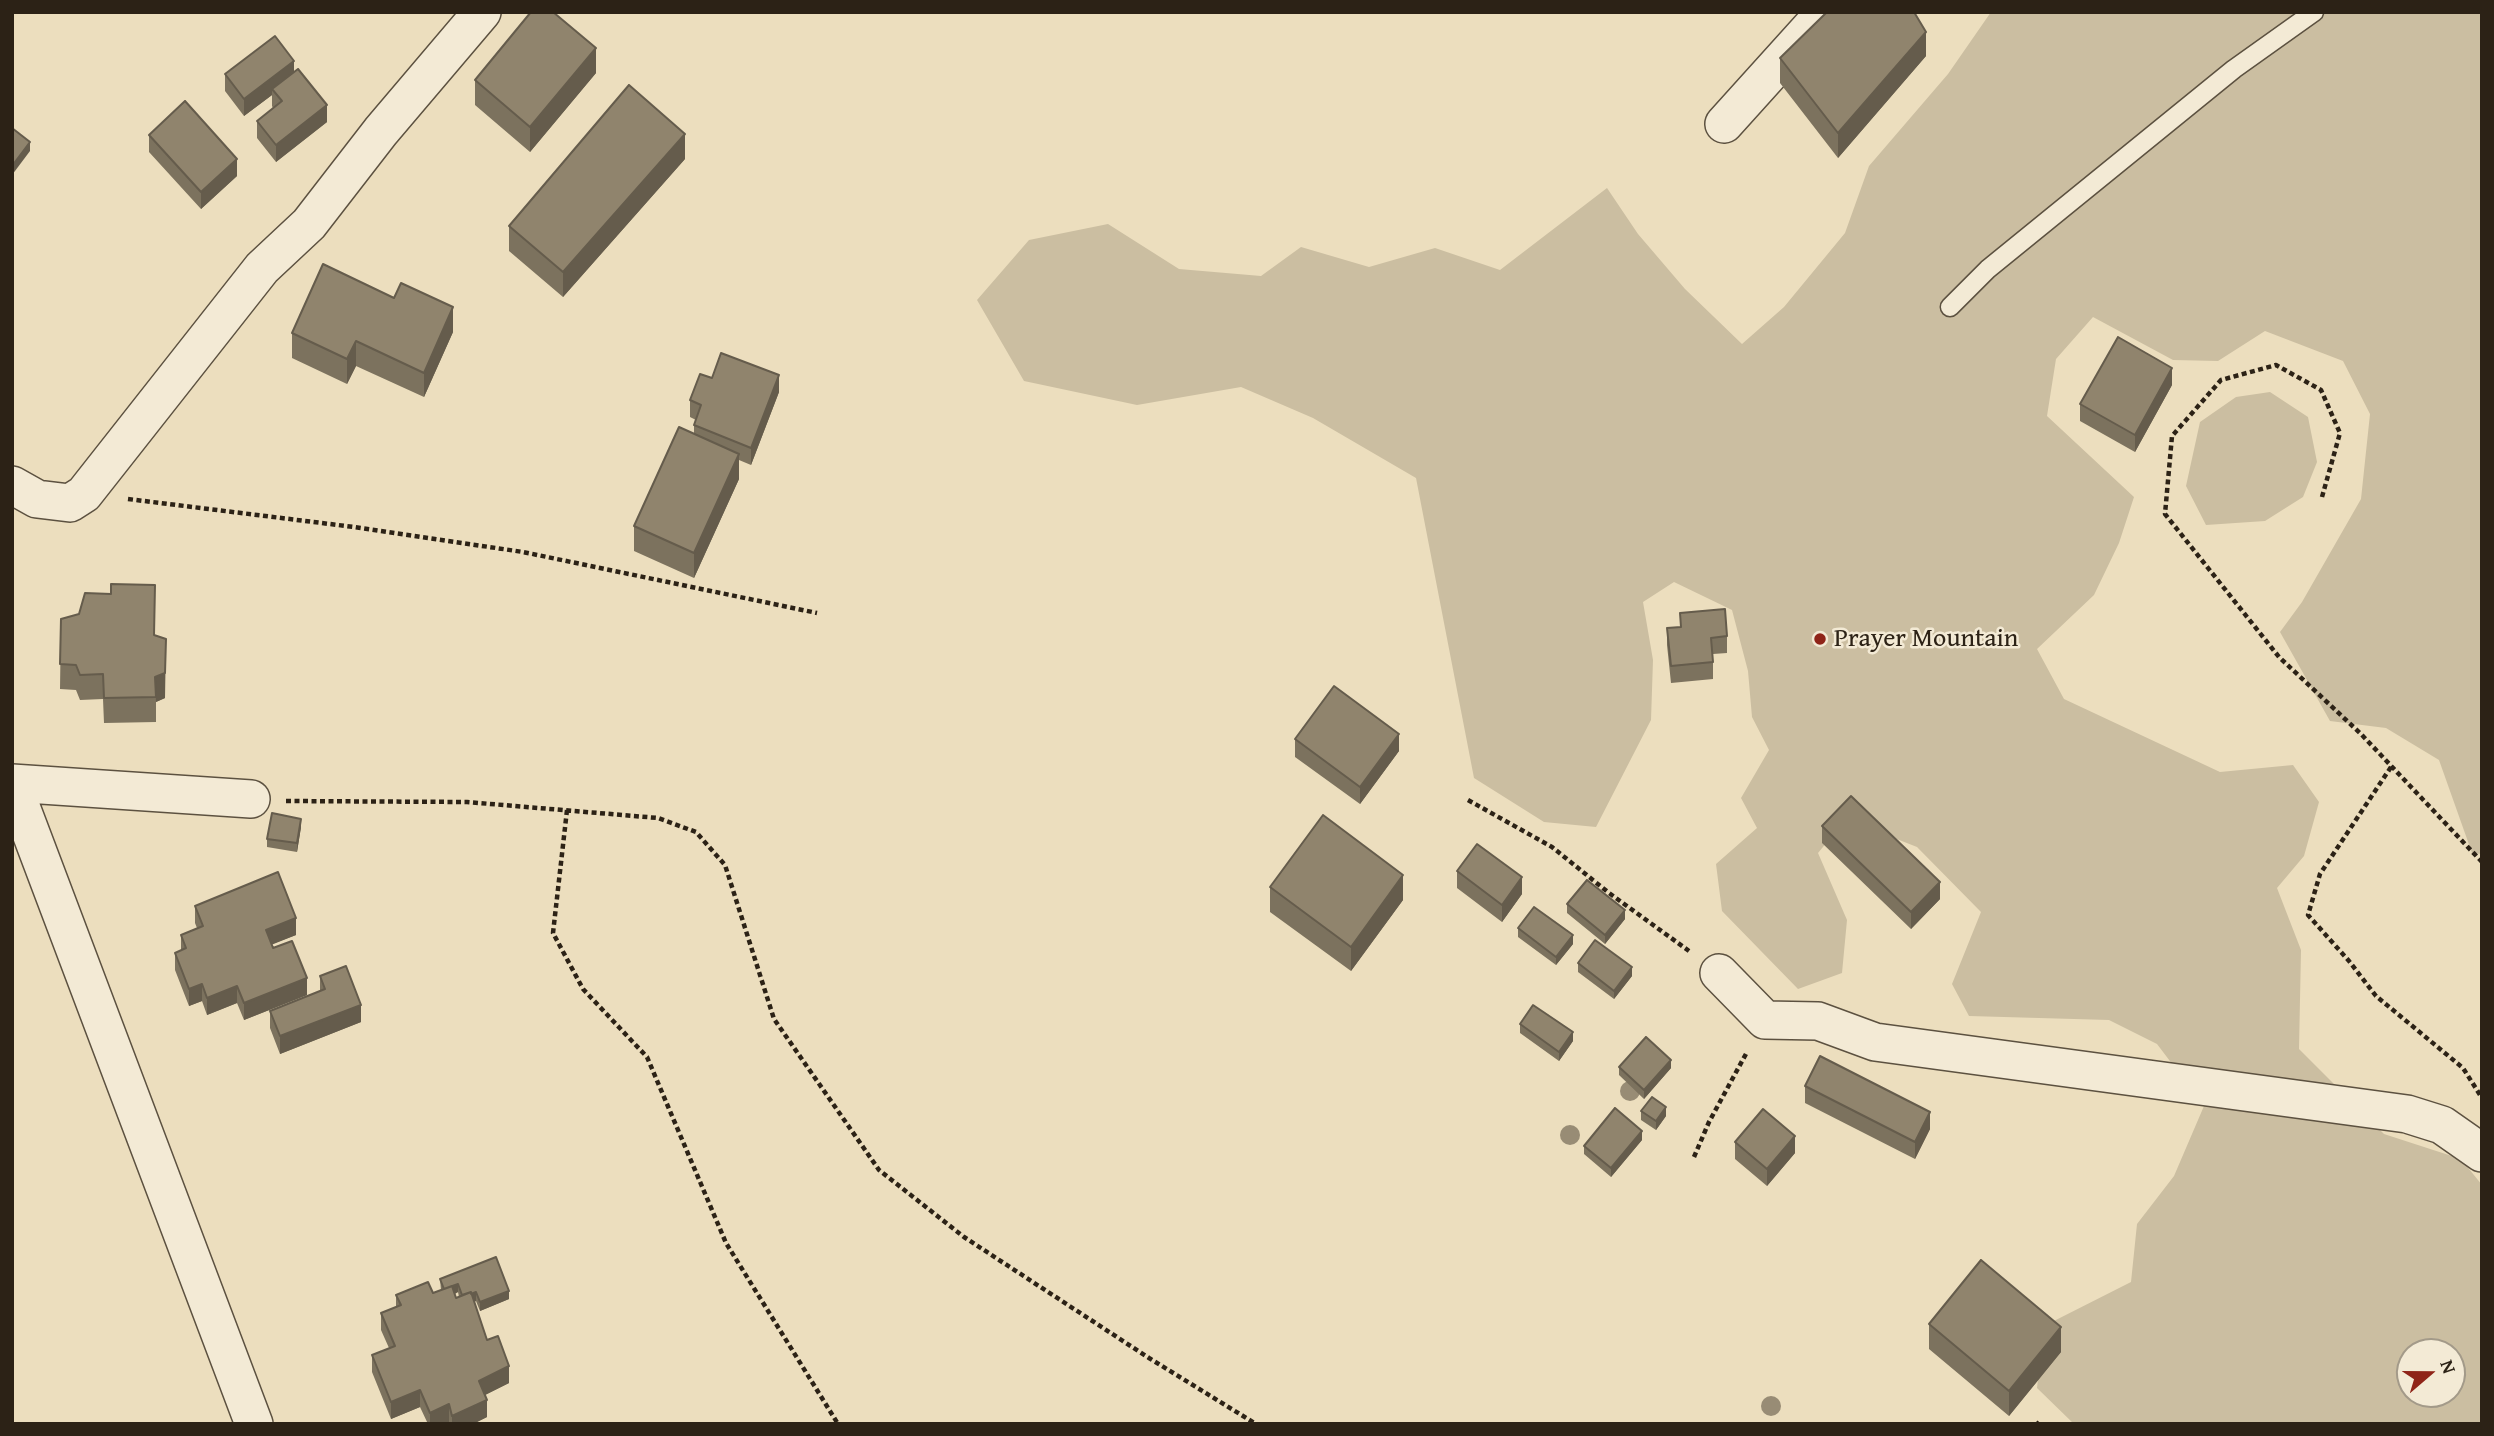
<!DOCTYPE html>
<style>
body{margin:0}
#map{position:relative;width:2494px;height:1436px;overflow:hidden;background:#ecdebe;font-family:"Gentium Book Plus",serif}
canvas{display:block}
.frame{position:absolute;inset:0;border:14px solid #2c2216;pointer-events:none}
.north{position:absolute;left:2396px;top:1338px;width:70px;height:70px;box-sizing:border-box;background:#f3ead5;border:2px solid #a39a89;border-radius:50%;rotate:70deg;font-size:19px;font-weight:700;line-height:28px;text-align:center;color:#2c2216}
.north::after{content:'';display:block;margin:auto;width:24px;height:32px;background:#8f2418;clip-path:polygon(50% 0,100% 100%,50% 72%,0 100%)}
</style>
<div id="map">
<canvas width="2494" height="1436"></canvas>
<div class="frame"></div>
<div class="north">N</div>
</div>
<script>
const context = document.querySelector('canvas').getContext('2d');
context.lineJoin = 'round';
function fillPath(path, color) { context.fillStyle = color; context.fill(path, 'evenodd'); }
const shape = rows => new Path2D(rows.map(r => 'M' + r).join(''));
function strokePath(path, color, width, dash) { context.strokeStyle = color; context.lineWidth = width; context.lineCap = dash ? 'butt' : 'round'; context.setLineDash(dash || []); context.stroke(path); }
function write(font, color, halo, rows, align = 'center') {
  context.font = font + ' "Gentium Book Plus",serif'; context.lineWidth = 5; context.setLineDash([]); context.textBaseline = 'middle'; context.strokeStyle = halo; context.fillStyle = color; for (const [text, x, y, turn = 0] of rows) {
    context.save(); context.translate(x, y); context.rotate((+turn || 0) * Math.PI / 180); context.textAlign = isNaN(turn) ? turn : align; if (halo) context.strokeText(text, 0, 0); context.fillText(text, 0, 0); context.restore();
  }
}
const green = shape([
 [1991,12,2482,12,2482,854,2472,853,2439,760,2386,728,2330,721,2280,632,2302,602,2361,499,2370,414,2343,361,2265,331,2218,361,2173,360,2093,317,2056,359,2047,416,2134,497,2119,543,2094,595,2037,649,2064,699,2220,772,2293,765,2319,802,2304,856,2277,888,2301,950,2299,1049,2384,1134,2461,1159,2482,1185,2482,1424,2074,1424,2037,1388,2044,1326,2131,1282,2137,1224,2174,1176,2204,1106,2157,1044,2109,1020,1969,1016,1952,984,1981,912,1917,847,1846,819,1818,853,1847,920,1842,973,1798,989,1722,911,1716,864,1757,828,1741,798,1769,750,1752,717,1748,671,1732,610,1674,582,1643,602,1653,660,1651,720,1596,827,1544,822,1474,778,1416,478,1313,418,1241,387,1137,405,1024,381,977,300,1029,240,1108,224,1179,269,1261,276,1301,247,1369,267,1435,248,1500,270,1607,188,1638,234,1685,289,1742,344,1784,307,1845,233,1869,166,1948,74],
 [2410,1352,2452,1352,2452,1394,2410,1394],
 [2270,392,2308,417,2317,462,2303,497,2265,521,2206,525,2186,486,2200,422,2236,397]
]);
const path = shape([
 [2322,497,2340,433,2321,390,2276,365,2221,380,2172,436,2165,514,2279,657,2361,734,2482,862],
 [128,499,354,527,523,552,817,613],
 [2391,767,2320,874,2308,915,2349,961,2376,996,2463,1068,2482,1098],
 [1468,800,1552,847,1609,893,1689,951],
 [286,801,467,802,658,818,696,832,725,865,774,1019,879,1170,964,1237,1149,1358,1256,1424],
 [567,810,553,933,583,989,647,1057,726,1243,838,1424],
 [1694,1157,1709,1122,1747,1052],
 [2036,1422,2038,1424]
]);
const service = shape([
 [1950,307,1988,269,2234,69,2314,12]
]);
const minor = shape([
 [1724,124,1825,12],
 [12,485,37,499,70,503,84,494,262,268,309,224,381,131,482,12],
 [12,783,254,1424],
 [12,783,251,799],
 [1719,973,1765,1020,1818,1021,1875,1042,2407,1114,2442,1125,2482,1153]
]);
const trees = [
 [1630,1091],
 [1570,1135],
 [1771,1406]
];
const wall = shape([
 [1926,56,1838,158,1780,83,1780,58],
 [294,71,327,122,276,162,257,138,257,121,273,108,272,106,272,95,244,116,225,91,225,74],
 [596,73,530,152,475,105,475,80],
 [149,135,237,176,201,209,149,152],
 [685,159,563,297,509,251,509,226],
 [453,332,424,397,356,366,347,384,292,358,292,333],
 [712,378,779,392,751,465,739,460,739,479,694,578,634,551,634,526,694,434,694,425,696,420,690,417,690,400],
 [2172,385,2135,452,2080,421,2080,404],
 [1680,613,1727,636,1727,653,1713,654,1713,679,1671,683,1667,645,1667,628,1680,627],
 [61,619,155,635,165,698,156,702,156,722,104,723,103,699,80,700,76,690,60,689],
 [1295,739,1399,751,1360,804,1295,757],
 [1822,826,1940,899,1911,929,1822,843],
 [301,827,297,852,267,847,267,839],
 [1457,871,1522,894,1502,922,1457,888],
 [1270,887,1403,900,1351,971,1270,912],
 [1567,904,1625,919,1605,944,1567,913],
 [195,906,296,935,272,944,307,995,244,1020,237,1003,207,1015,202,1001,189,1006,175,970,175,953,181,950,181,935,197,928,195,923],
 [1518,928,1573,944,1556,965,1518,937],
 [1578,963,1632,976,1614,999,1578,972],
 [320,976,361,1022,280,1054,270,1028,270,1011,320,991],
 [1520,1024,1573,1041,1559,1061,1520,1033],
 [1619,1067,1671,1068,1644,1099,1619,1075],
 [1805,1086,1930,1129,1915,1159,1805,1103],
 [1641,1111,1666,1116,1656,1130,1641,1120],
 [1642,1140,1611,1177,1584,1154,1584,1146],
 [1735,1142,1795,1153,1767,1186,1735,1159],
 [440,1279,509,1299,480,1311,476,1301,474,1302,487,1340,509,1383,485,1395,487,1417,473,1424,449,1424,449,1422,444,1424,428,1424,420,1407,391,1419,372,1372,372,1355,389,1348,381,1330,381,1313,396,1307,396,1295,433,1293,441,1290],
 [458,1292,459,1297,456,1298,455,1294],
 [1929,1324,2061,1352,2009,1416,1929,1349]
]);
const shadedWall = shape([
 [1926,32,1926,56,1838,158,1838,133],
 [596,48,596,73,530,152,530,127],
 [294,61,294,78,272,89,272,95,244,116,244,99],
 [327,105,327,122,276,162,276,145],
 [685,134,685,159,563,297,563,272],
 [30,142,30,151,12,175,12,166],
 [237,159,237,176,201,209,201,192],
 [453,307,453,332,424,397,424,373],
 [356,341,356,366,347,384,347,359],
 [2172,368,2172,385,2135,452,2135,435],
 [779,375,779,392,751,465,751,448],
 [739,454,739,479,694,578,694,553],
 [166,639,165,698,156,702,155,677],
 [1399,734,1399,751,1360,804,1360,787],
 [301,819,301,827,297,852,297,843],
 [1403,875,1403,900,1351,971,1351,947],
 [1522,877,1522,894,1502,922,1502,905],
 [1940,882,1940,899,1911,929,1911,912],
 [1625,910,1625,919,1605,944,1605,935],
 [296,918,296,935,266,947,266,930],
 [1573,935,1573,944,1556,965,1556,957],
 [1632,967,1632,976,1614,999,1614,991],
 [307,978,307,995,244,1020,244,1003],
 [202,984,202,1001,189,1006,189,989],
 [237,986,237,1003,207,1015,207,998],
 [361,1005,361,1022,280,1054,280,1036],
 [1573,1032,1573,1041,1559,1061,1559,1052],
 [1671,1060,1671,1068,1644,1099,1644,1090],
 [1666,1107,1666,1116,1656,1130,1656,1121],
 [1930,1112,1930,1129,1915,1159,1915,1142],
 [1642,1131,1642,1140,1611,1177,1611,1168],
 [1795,1136,1795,1153,1767,1186,1767,1169],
 [458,1284,458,1292,444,1298,444,1289],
 [509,1291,509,1299,480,1311,480,1302],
 [476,1292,476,1301,463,1306,463,1298],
 [2061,1327,2061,1352,2009,1416,2009,1391],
 [509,1366,509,1383,479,1398,479,1381],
 [420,1390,420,1407,391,1419,391,1402],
 [487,1400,487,1417,473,1424,452,1424,452,1416],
 [449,1404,449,1422,444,1424,430,1424,430,1413]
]);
const building = shape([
 [531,12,553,12,596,48,530,127,475,80,531,12],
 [1827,12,1914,12,1926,32,1838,133,1780,58,1827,12],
 [275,36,294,61,244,99,225,74,275,36],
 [298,69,327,105,276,145,257,121,282,101,272,89,298,69],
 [629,85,685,134,563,272,509,226,629,85],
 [185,101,237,159,201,192,149,135,185,101],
 [12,128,30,142,12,166,12,128],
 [323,264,394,298,401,283,453,307,424,373,356,341,347,359,292,333,323,264],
 [2118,337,2172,368,2135,435,2080,404,2118,337],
 [721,353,779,375,751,448,694,425,701,405,690,400,700,374,712,378,721,353],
 [679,427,739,454,694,553,634,526,679,427],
 [111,584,155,585,154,635,166,639,165,673,155,677,156,697,104,698,103,674,80,675,76,665,60,664,61,619,79,614,85,593,111,594,111,584],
 [1725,609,1727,636,1711,638,1713,662,1671,666,1667,628,1681,627,1680,613,1725,609],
 [1334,686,1399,734,1360,787,1295,739,1334,686],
 [1851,796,1940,882,1911,912,1822,826,1851,796],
 [272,813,301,819,297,843,267,839,272,813],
 [1323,815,1403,875,1351,947,1270,887,1323,815],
 [1477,844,1522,877,1502,905,1457,871,1477,844],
 [278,872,296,918,266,930,273,948,292,941,307,978,244,1003,237,986,207,998,202,984,189,989,175,953,186,948,181,935,203,926,195,906,278,872],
 [1587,880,1625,910,1605,935,1567,904,1587,880],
 [1534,907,1573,935,1556,957,1518,928,1534,907],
 [1595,940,1632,967,1614,991,1578,963,1595,940],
 [346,966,361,1005,280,1036,270,1011,325,989,320,976,346,966],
 [1533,1005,1573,1032,1559,1052,1520,1024,1533,1005],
 [1646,1037,1671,1060,1644,1090,1619,1067,1646,1037],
 [1820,1056,1930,1112,1915,1142,1805,1086,1820,1056],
 [1652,1097,1666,1107,1656,1121,1641,1111,1652,1097],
 [1615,1108,1642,1131,1611,1168,1584,1146,1615,1108],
 [1763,1109,1795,1136,1767,1169,1735,1142,1763,1109],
 [496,1257,509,1291,480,1302,476,1292,471,1294,471,1292,462,1295,458,1284,444,1289,440,1279,496,1257],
 [1981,1260,2061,1327,2009,1391,1929,1324,1981,1260],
 [428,1282,433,1293,452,1286,456,1298,471,1292,487,1340,498,1336,509,1366,479,1381,487,1400,452,1416,449,1404,430,1413,420,1390,391,1402,372,1355,395,1346,381,1313,401,1305,396,1295,428,1282]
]);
const markers = [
 [1820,639,7,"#8f2418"]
];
const poiNames = [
 ["Prayer Mountain",1834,639]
];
fillPath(green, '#cbbea1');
strokePath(service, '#5c5140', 21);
strokePath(minor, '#5c5140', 40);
strokePath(path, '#2c2216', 4.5, [5, 3.5]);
strokePath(service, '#f3ead5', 18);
strokePath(minor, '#f3ead5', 37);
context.fillStyle = '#988c75';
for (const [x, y] of trees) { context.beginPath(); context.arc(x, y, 10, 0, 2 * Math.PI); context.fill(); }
fillPath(wall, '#7c725e');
fillPath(shadedWall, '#655c4c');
fillPath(building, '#90846d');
strokePath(building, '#655c4c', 2);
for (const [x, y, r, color] of markers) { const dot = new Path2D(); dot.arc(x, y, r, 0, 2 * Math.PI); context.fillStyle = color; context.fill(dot); strokePath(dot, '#f3ead5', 2.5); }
write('26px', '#2c2216', '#f3ead5', poiNames, 'left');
</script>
